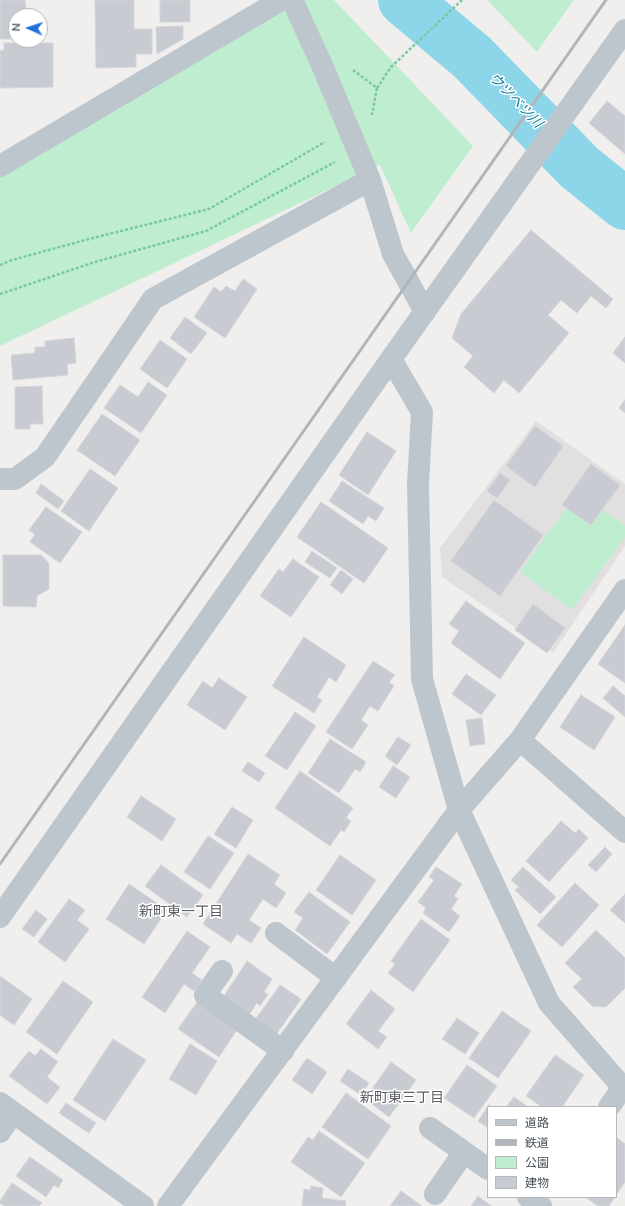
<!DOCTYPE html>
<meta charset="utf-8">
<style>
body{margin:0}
#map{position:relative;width:625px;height:1206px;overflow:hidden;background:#f1eeee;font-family:"Nunito Sans","Noto Sans JP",sans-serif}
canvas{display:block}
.legend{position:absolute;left:487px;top:1106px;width:130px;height:92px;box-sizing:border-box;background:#fff;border:1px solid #b5babd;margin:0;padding:5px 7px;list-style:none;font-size:12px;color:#47525b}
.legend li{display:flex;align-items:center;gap:8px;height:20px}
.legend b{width:20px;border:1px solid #b5babd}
.north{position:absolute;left:8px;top:8px;width:40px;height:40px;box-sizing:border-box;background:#fff;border:1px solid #b5babd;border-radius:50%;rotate:273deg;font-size:11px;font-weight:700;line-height:16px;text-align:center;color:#47525b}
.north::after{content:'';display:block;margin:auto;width:14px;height:18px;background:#2172d8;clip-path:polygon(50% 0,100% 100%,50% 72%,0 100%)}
</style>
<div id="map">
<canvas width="625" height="1206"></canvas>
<ul class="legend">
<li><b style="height:5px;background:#bdc6cd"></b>道路</li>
<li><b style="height:5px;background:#b1b4b8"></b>鉄道</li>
<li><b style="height:11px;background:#beedd0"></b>公園</li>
<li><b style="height:11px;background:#c8cbd1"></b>建物</li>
</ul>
<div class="north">N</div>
</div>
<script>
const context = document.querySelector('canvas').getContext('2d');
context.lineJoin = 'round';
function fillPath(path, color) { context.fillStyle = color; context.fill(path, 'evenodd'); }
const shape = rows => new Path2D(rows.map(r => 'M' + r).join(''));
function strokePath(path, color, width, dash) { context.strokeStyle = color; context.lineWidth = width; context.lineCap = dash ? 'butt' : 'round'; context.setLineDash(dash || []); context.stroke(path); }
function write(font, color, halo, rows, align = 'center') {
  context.font = font + ' "Nunito Sans","Noto Sans JP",sans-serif'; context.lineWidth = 3; context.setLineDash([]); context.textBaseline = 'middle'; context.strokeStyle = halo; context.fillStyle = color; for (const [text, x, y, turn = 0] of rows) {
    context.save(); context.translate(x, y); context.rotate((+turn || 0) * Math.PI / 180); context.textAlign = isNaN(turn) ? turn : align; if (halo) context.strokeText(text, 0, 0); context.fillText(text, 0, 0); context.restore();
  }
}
const education = shape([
 [536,421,625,484,625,546,553,653,442,577,440,548]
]);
const green = shape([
 [295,0,334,0,473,146,411,233,380,165,0,346,0,170],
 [487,0,574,0,537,52],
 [578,492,625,526,625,537,572,610,520,572]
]);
const river = shape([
 [404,0,472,57,579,167,625,204]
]);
const building = shape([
 [0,0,25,0,26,16,16,16,16,39,0,39,0,0],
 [95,0,134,0,134,29,152,29,152,54,136,54,136,67,96,68,95,0],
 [160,0,190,0,190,22,160,22,160,0],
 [183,26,183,39,157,54,156,27,183,26],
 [4,43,53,43,53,87,0,88,0,51,4,50,4,43],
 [607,101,625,116,625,154,589,123,607,101],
 [531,230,613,299,606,308,591,296,577,313,561,300,548,315,569,333,519,393,504,380,494,393,464,367,473,356,452,338,461,314,531,230],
 [243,279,257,289,225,338,194,317,214,287,221,292,226,286,235,291,243,279],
 [185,317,207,333,191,354,170,338,185,317],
 [625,337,625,363,613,353,625,337],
 [74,338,76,363,67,364,68,375,13,380,11,355,35,353,35,347,45,347,45,341,74,338],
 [160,340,187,359,167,388,140,369,160,340],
 [148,382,167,395,141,433,104,408,120,385,138,397,148,382],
 [42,386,43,424,30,424,30,429,15,429,15,387,42,386],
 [625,400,625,413,619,408,625,400],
 [102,414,140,440,115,476,77,450,102,414],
 [535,426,563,446,535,487,506,466,535,426],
 [367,432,396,451,368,495,339,475,367,432],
 [591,464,620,485,591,525,562,505,591,464],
 [90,469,118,488,89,531,61,511,90,469],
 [500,473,510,480,497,498,487,491,500,473],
 [342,481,384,508,376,521,368,516,363,524,329,501,342,481],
 [41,484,64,501,58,509,36,493,41,484],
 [494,500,543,535,500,596,451,561,494,500],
 [321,502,388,548,364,583,297,537,321,502],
 [46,507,82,532,60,563,30,542,35,534,29,530,46,507],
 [312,551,337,568,330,578,305,562,312,551],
 [3,555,41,555,49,563,49,589,37,596,36,607,3,606,3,555],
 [293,559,319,577,291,617,260,596,279,569,283,572,293,559],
 [341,570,353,579,342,594,330,585,341,570],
 [466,601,525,643,500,679,451,643,459,631,449,624,466,601],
 [533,604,565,628,547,653,515,630,533,604],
 [625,625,625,683,598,664,625,625],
 [304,637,346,665,336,682,329,677,317,697,322,700,314,713,272,686,304,637],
 [373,661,395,675,389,682,394,686,378,711,370,706,361,720,368,725,352,749,326,732,373,661],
 [466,674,496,695,481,715,452,694,466,674],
 [219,678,247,697,225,730,187,705,203,681,212,688,219,678],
 [613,686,625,696,625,717,603,698,613,686],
 [581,695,615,717,594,750,560,727,581,695],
 [295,712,316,726,287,770,265,756,295,712],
 [482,718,485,744,470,746,466,720,482,718],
 [398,737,411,745,397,765,385,756,398,737],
 [330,739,366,762,360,772,355,769,339,793,308,773,330,739],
 [248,762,265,773,259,782,242,771,248,762],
 [393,766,410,777,396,798,379,787,393,766],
 [300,771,353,808,346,818,351,821,344,832,341,830,330,846,275,808,300,771],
 [141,796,176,819,162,841,127,817,141,796],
 [232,807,253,820,236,848,214,834,232,807],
 [561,821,575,833,579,829,588,838,549,882,526,861,561,821],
 [208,836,234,853,210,889,184,872,208,836],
 [605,847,612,854,596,872,588,865,605,847],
 [248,854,280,875,274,884,286,893,276,908,263,899,249,920,261,928,251,943,237,934,231,943,203,924,248,854],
 [340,855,376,880,352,915,316,890,340,855],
 [161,865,203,895,187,917,145,886,161,865],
 [436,867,462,884,454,896,458,899,451,909,460,916,449,932,423,913,426,908,418,902,434,880,429,877,436,867],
 [523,867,556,897,540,914,515,890,519,887,511,880,523,867],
 [575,883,599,905,562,947,537,925,575,883],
 [129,884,167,910,144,944,106,919,129,884],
 [309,892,350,922,327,954,295,930,303,918,294,912,309,892],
 [625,894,625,923,610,910,625,894],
 [69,899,85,910,77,920,89,929,65,962,38,942,69,899],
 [36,910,47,919,34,937,22,929,36,910],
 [421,919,450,940,413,992,388,973,395,964,391,961,421,919],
 [596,930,625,958,625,988,606,1007,592,1006,573,987,582,979,565,963,596,930],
 [187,931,210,947,192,973,202,980,194,991,184,984,165,1013,142,997,187,931],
 [247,961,272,979,264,992,268,994,260,1006,257,1003,248,1016,222,999,247,961],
 [0,976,32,999,14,1025,0,1015,0,976],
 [63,981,93,1002,57,1054,26,1032,63,981],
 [280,985,301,999,276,1035,255,1020,280,985],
 [371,990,395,1009,378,1031,387,1037,378,1049,346,1024,371,990],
 [198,1001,238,1028,219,1057,178,1029,198,1001],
 [502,1011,531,1031,498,1078,469,1058,502,1011],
 [457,1018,479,1033,465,1054,442,1039,457,1018],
 [113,1039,146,1060,105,1121,73,1100,113,1039],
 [190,1044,217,1061,196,1095,169,1079,190,1044],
 [41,1049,58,1062,47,1077,60,1087,47,1104,9,1076,29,1051,35,1056,41,1049],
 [555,1055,584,1075,562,1107,542,1107,526,1096,555,1055],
 [307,1058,327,1072,312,1094,292,1080,307,1058],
 [391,1062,416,1080,389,1117,365,1099,391,1062],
 [467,1065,497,1086,474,1118,444,1098,467,1065],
 [348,1069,369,1083,361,1095,340,1081,348,1069],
 [346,1093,391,1126,368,1159,322,1127,346,1093],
 [514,1097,528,1107,506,1107,514,1097],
 [66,1103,96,1123,89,1133,59,1113,66,1103],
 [489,1105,492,1107,488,1107,488,1128,478,1121,489,1105],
 [319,1131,365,1163,341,1197,291,1162,308,1137,313,1140,319,1131],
 [616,1137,625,1144,625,1182,616,1195,616,1137],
 [30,1157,63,1180,58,1188,54,1185,46,1197,16,1176,30,1157],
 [12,1183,42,1203,39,1206,4,1206,0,1203,0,1201,12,1183],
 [311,1186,323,1188,322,1198,346,1201,345,1206,302,1206,304,1189,310,1190,311,1186],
 [401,1191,422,1206,390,1206,401,1191],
 [478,1196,491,1206,471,1206,478,1196],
 [585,1197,615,1197,609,1206,598,1206,585,1197]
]);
const path = shape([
 [353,70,377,88,372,115],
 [377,88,391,67,462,0],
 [0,265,12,260,89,239,209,209,325,142],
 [0,294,95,262,206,231,335,162]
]);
const minor = shape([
 [292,0,322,65,370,180,393,254,425,312],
 [0,166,281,0],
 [391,359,422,412,418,484,422,679,459,810,549,1003,625,1090],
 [0,479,15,479,45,457,153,299,370,180],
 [520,740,625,832],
 [0,917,391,359,625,30],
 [276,933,336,978],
 [222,971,205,995,283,1051],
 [0,1103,143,1206],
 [609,1107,623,1087],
 [430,1128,488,1169],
 [0,1132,13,1113],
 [435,1194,464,1152],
 [528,1197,541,1206],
 [168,1206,459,810,520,740,625,590]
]);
const rail = shape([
 [0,864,606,0]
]);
const waterNames = [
 ["ウツベツ川",515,101,46]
];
const neighbourhoodNames = [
 ["新町東一丁目",181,913],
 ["新町東三丁目",402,1099]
];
fillPath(education, '#e2dfe0');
fillPath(green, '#beedd0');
strokePath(river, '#8dd5e8', 52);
fillPath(building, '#c8cbd1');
strokePath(building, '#d3d5da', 1);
strokePath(path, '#78c9a1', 2.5, [3, 2]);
strokePath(minor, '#bdc6cd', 22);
strokePath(rail, '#b1b4b8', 3);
write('italic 14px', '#127f9c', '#fff', waterNames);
write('14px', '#5b5f63', '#fff', neighbourhoodNames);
</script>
